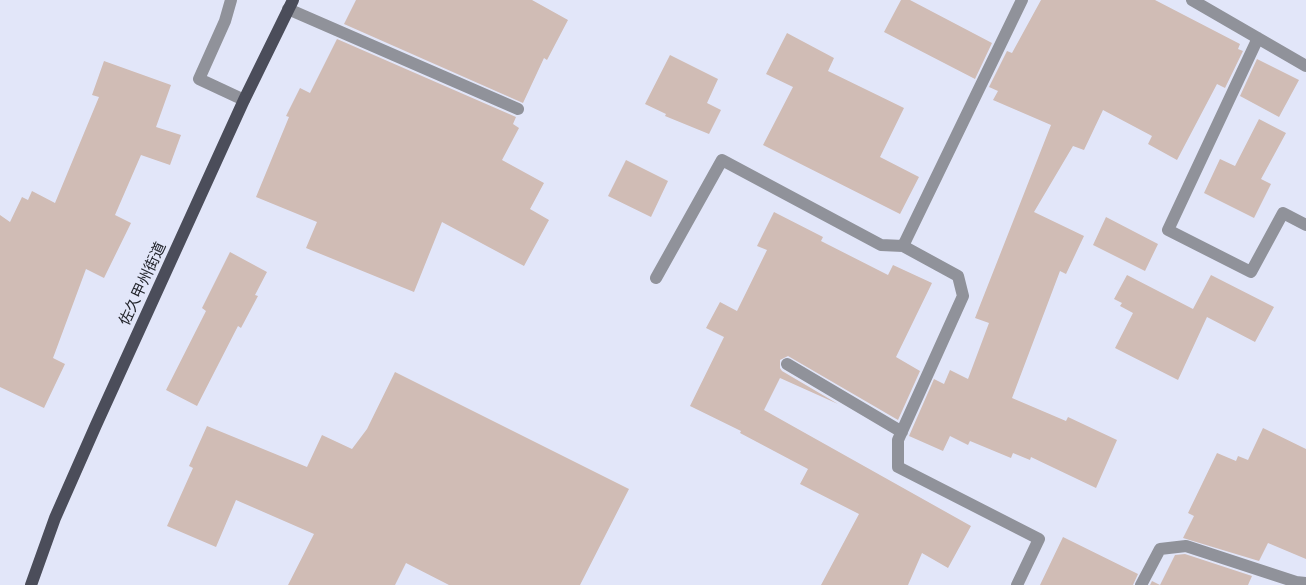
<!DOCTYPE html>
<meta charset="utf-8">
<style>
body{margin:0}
canvas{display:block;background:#e2e6f9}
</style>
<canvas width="1306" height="585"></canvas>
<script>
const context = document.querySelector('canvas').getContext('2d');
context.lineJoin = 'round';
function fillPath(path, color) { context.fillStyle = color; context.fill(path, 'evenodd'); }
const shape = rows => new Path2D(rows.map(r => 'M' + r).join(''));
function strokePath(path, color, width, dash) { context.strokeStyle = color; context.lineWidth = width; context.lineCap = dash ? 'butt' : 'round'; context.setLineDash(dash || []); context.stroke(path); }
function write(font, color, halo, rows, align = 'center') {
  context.font = font + ' Rubik,"Noto Sans JP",sans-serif'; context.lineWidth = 5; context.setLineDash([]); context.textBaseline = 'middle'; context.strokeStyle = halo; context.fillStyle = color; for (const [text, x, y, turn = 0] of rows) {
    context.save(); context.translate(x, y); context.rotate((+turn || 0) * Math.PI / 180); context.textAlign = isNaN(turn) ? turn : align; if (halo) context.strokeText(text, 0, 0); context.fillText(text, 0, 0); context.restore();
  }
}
const building = shape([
 [356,0,532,0,568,20,547,60,544,58,523,103,344,24],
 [901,0,910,0,992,43,975,79,884,32],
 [1041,0,1155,0,1240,44,1238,49,1243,51,1225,88,1217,84,1177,160,1148,144,1152,136,1103,110,1084,150,1073,146,1034,212,1084,236,1066,274,1060,271,1012,398,1066,421,1068,417,1117,440,1096,488,1031,457,1030,460,1013,453,1011,458,970,441,968,445,950,436,943,451,909,436,934,379,944,384,950,370,968,379,989,323,975,318,1051,125,993,100,998,91,989,87,1007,51,1012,53],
 [787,33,834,58,828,71,904,108,880,157,919,177,900,214,763,145,793,87,766,74],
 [337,39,516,117,513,124,519,128,502,160,544,183,530,209,549,220,524,266,442,222,414,292,306,248,317,222,256,197,289,117,286,116,300,88,310,93],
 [670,55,718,79,707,103,721,110,709,134,665,116,666,114,645,104],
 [1257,59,1299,80,1279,117,1240,96],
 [104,61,171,85,156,127,181,135,170,165,141,155,115,215,131,223,104,278,86,269,53,358,65,364,44,408,0,387,0,215,10,222,22,197,28,200,32,191,55,203,99,97,92,95],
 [1259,119,1286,133,1261,179,1271,184,1254,218,1204,193,1220,159,1235,166],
 [626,160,668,181,651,217,608,196],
 [774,212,823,237,821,241,888,275,893,265,932,283,896,357,920,371,898,420,788,356,780,360,780,368,782,371,838,404,780,378,764,410,971,526,948,568,922,553,908,585,821,585,859,514,800,484,808,469,740,433,741,431,690,406,724,337,706,328,720,302,737,311,767,250,757,246],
 [1106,217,1158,244,1145,271,1093,245],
 [230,252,267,272,255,295,258,296,241,328,238,326,197,406,166,390,206,311,202,308],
 [1127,275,1193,309,1211,275,1274,307,1255,342,1207,317,1178,380,1115,348,1133,313,1120,306,1122,303,1114,299],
 [395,372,629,489,580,585,449,585,406,563,395,585,288,585,314,534,236,500,216,547,167,526,193,468,189,466,207,426,307,467,322,435,352,449,367,429],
 [1263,428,1306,449,1306,559,1268,543,1259,561,1183,538,1194,516,1188,513,1217,453,1236,461,1238,456,1248,460],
 [1063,537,1138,574,1133,585,1040,585],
 [1185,554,1252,576,1248,585,1150,585,1152,581,1160,585,1175,555]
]);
const minor = shape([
 [231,0,225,21,199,79,244,100],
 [1192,0,1306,66],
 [288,9,518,109],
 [1258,38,1168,230,1251,272,1283,213,1306,225],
 [656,278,722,160,881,245,903,246],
 [787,364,902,432],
 [1017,585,1039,539,898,467,898,440,963,296,958,276,903,246,1022,0],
 [1141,585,1160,549,1186,546,1296,582,1306,583]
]);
const major = shape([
 [31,585,55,518,96,425,244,100,293,0]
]);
const streetNames = [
 ["佐久甲州街道",143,284,-65]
];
fillPath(building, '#d0bcb5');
strokePath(minor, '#90929a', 12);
strokePath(major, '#4b4d5a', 12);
write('15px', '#23252c', '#e2e6f9', streetNames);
</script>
